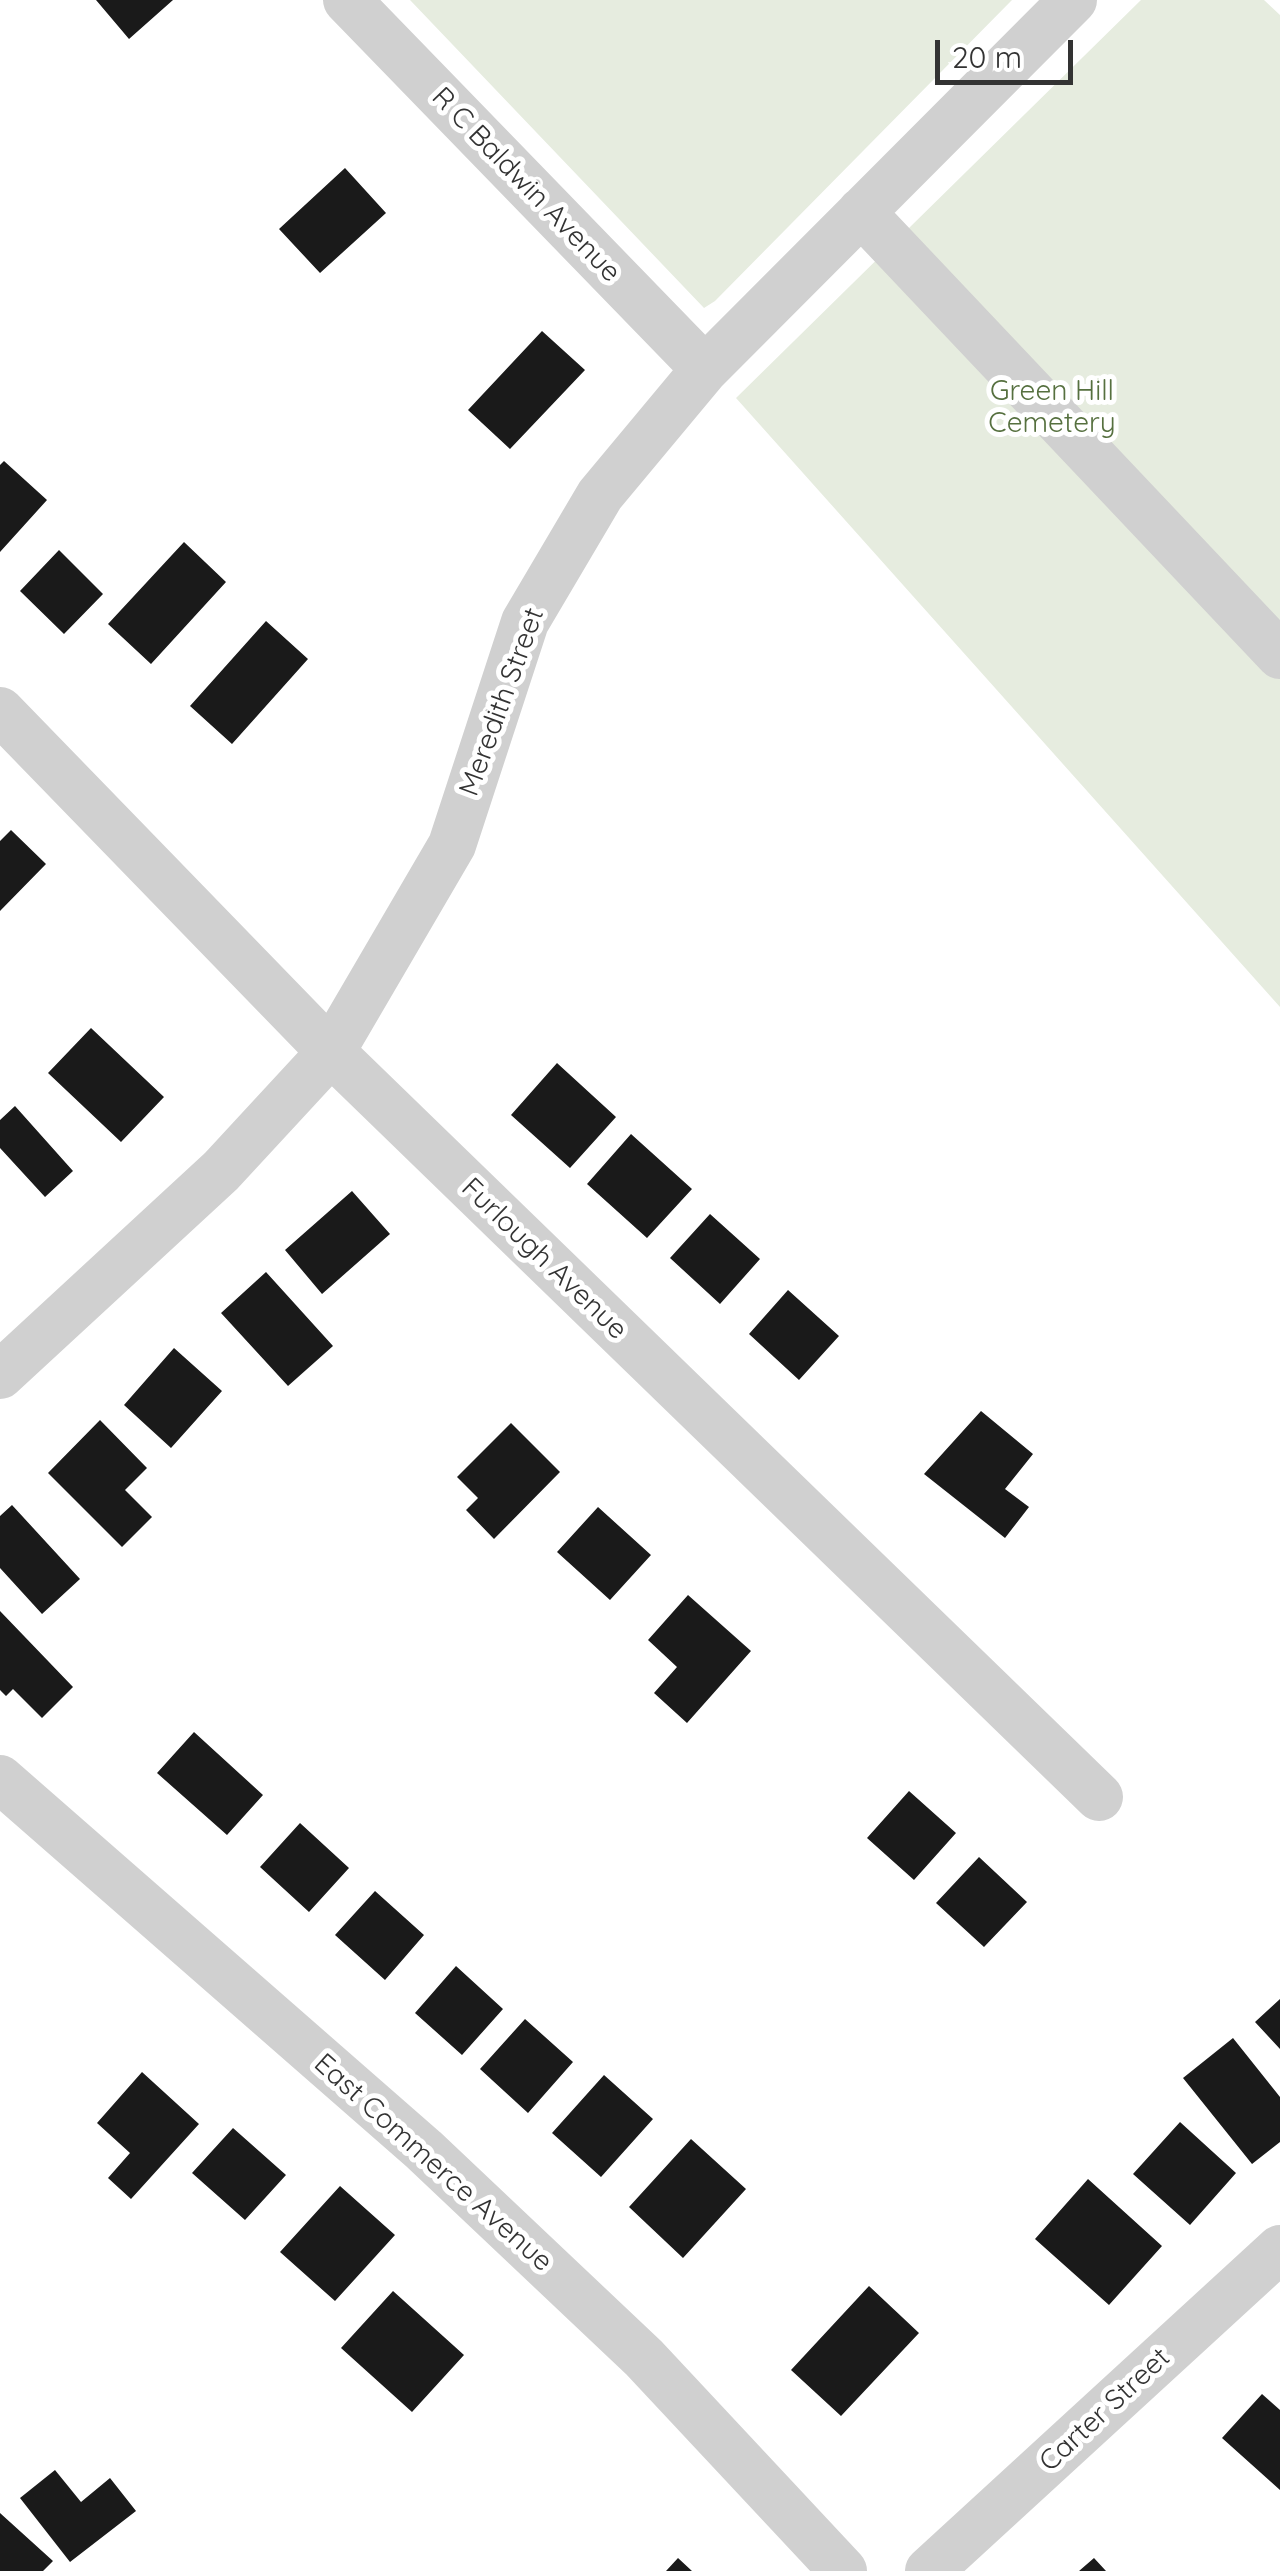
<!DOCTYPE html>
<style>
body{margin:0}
#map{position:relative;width:1280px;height:2571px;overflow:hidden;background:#fff;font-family:Quicksand,sans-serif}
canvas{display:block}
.scale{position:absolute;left:935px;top:40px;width:138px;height:45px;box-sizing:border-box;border:5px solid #333;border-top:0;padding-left:12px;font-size:30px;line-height:35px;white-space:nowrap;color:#333;-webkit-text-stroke:8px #fff;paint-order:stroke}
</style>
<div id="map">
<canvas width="1280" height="2571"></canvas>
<div class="scale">20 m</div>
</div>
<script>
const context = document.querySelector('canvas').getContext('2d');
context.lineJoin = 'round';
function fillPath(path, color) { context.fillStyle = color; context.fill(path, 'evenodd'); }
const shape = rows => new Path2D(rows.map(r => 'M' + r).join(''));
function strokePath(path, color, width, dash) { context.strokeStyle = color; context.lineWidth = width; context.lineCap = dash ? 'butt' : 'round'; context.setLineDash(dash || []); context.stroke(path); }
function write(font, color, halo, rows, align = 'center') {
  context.font = font + ' Quicksand,sans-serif'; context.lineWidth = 10; context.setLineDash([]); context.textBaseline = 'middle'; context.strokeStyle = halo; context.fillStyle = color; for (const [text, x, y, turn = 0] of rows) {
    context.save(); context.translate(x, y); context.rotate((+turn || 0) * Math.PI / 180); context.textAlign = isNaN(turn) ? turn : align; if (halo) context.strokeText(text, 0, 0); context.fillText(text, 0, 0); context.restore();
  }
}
const green = shape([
 [410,0,1012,0,715,301,704,308],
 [1141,0,1264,0,1280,15,1280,1007,736,398]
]);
const building = shape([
 [96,0,173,0,129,39],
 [345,168,386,213,320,273,279,229],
 [542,331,585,370,510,449,468,410],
 [4,461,47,500,0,552,0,465],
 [184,542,226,582,151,664,108,624],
 [59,550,103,594,64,634,20,591],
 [266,621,308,659,232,744,190,706],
 [11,830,46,864,0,911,0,841],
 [91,1028,164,1097,121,1142,48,1073],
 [557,1063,616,1117,570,1168,511,1115],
 [15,1106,73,1171,45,1197,0,1148,0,1120],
 [631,1134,692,1189,647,1238,587,1184],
 [352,1191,390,1234,322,1294,285,1250],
 [710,1214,760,1259,720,1304,670,1258],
 [266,1272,333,1346,288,1386,221,1313],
 [788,1290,839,1336,799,1380,749,1334],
 [174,1348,222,1391,171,1448,124,1405],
 [981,1411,1033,1454,1005,1489,1029,1507,1005,1538,924,1474],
 [100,1420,147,1468,125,1490,152,1517,122,1547,48,1473],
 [511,1423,560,1472,494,1539,466,1510,478,1498,457,1477],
 [12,1505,80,1579,42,1614,0,1568,0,1516],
 [598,1507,651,1555,610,1600,557,1552],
 [688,1595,751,1651,687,1723,654,1693,677,1667,648,1640],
 [0,1611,73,1687,42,1718,13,1689,6,1696,0,1690],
 [194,1732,263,1795,227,1835,157,1773],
 [909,1791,956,1833,914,1880,867,1838],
 [300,1823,349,1868,309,1912,260,1867],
 [979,1857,1027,1902,984,1947,936,1903],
 [375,1891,424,1935,385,1980,335,1935],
 [456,1966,503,2009,462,2055,415,2013],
 [1280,1999,1280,2049,1255,2022],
 [525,2019,573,2062,528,2113,480,2069],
 [1233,2038,1280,2097,1280,2142,1252,2164,1183,2078],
 [142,2072,199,2124,131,2199,108,2178,130,2153,97,2123],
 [604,2075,653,2119,601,2177,552,2133],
 [1180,2122,1236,2173,1190,2225,1133,2174],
 [233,2128,286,2175,245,2220,192,2173],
 [691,2139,746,2189,683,2258,629,2207],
 [1088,2179,1162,2246,1109,2305,1035,2239],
 [340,2186,395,2235,335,2301,280,2252],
 [869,2286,919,2333,841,2416,791,2370],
 [393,2291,464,2355,412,2412,341,2348],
 [1262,2394,1280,2410,1280,2490,1222,2438],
 [55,2470,81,2502,110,2478,136,2511,70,2562,20,2498],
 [0,2513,53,2561,43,2571,0,2571],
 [678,2558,692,2571,666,2571],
 [1094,2558,1106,2571,1079,2571]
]);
const minor = shape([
 [347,0,705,369],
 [861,212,1280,655],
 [0,711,331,1052,1099,1797],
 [0,1375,221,1171,331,1052,452,845,525,622,600,495,705,369,1073,0],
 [0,1779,424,2150,644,2358,843,2571],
 [929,2571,1280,2249]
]);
const streetNames = [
 ["R C Baldwin Avenue",526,185,46],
 ["Meredith Street",502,702,-70],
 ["Furlough Avenue",544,1259,44],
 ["East Commerce Avenue",433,2163,42],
 ["Carter Street",1105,2410,-43]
];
const parkNames = [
 ["Green Hill",1052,392],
 ["Cemetery",1052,424]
];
fillPath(green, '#e6ecdf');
fillPath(building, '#1a1a1a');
strokePath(minor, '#d0d0d0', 48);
write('28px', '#333', '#fff', streetNames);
write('28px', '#56703f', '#fff', parkNames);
</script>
